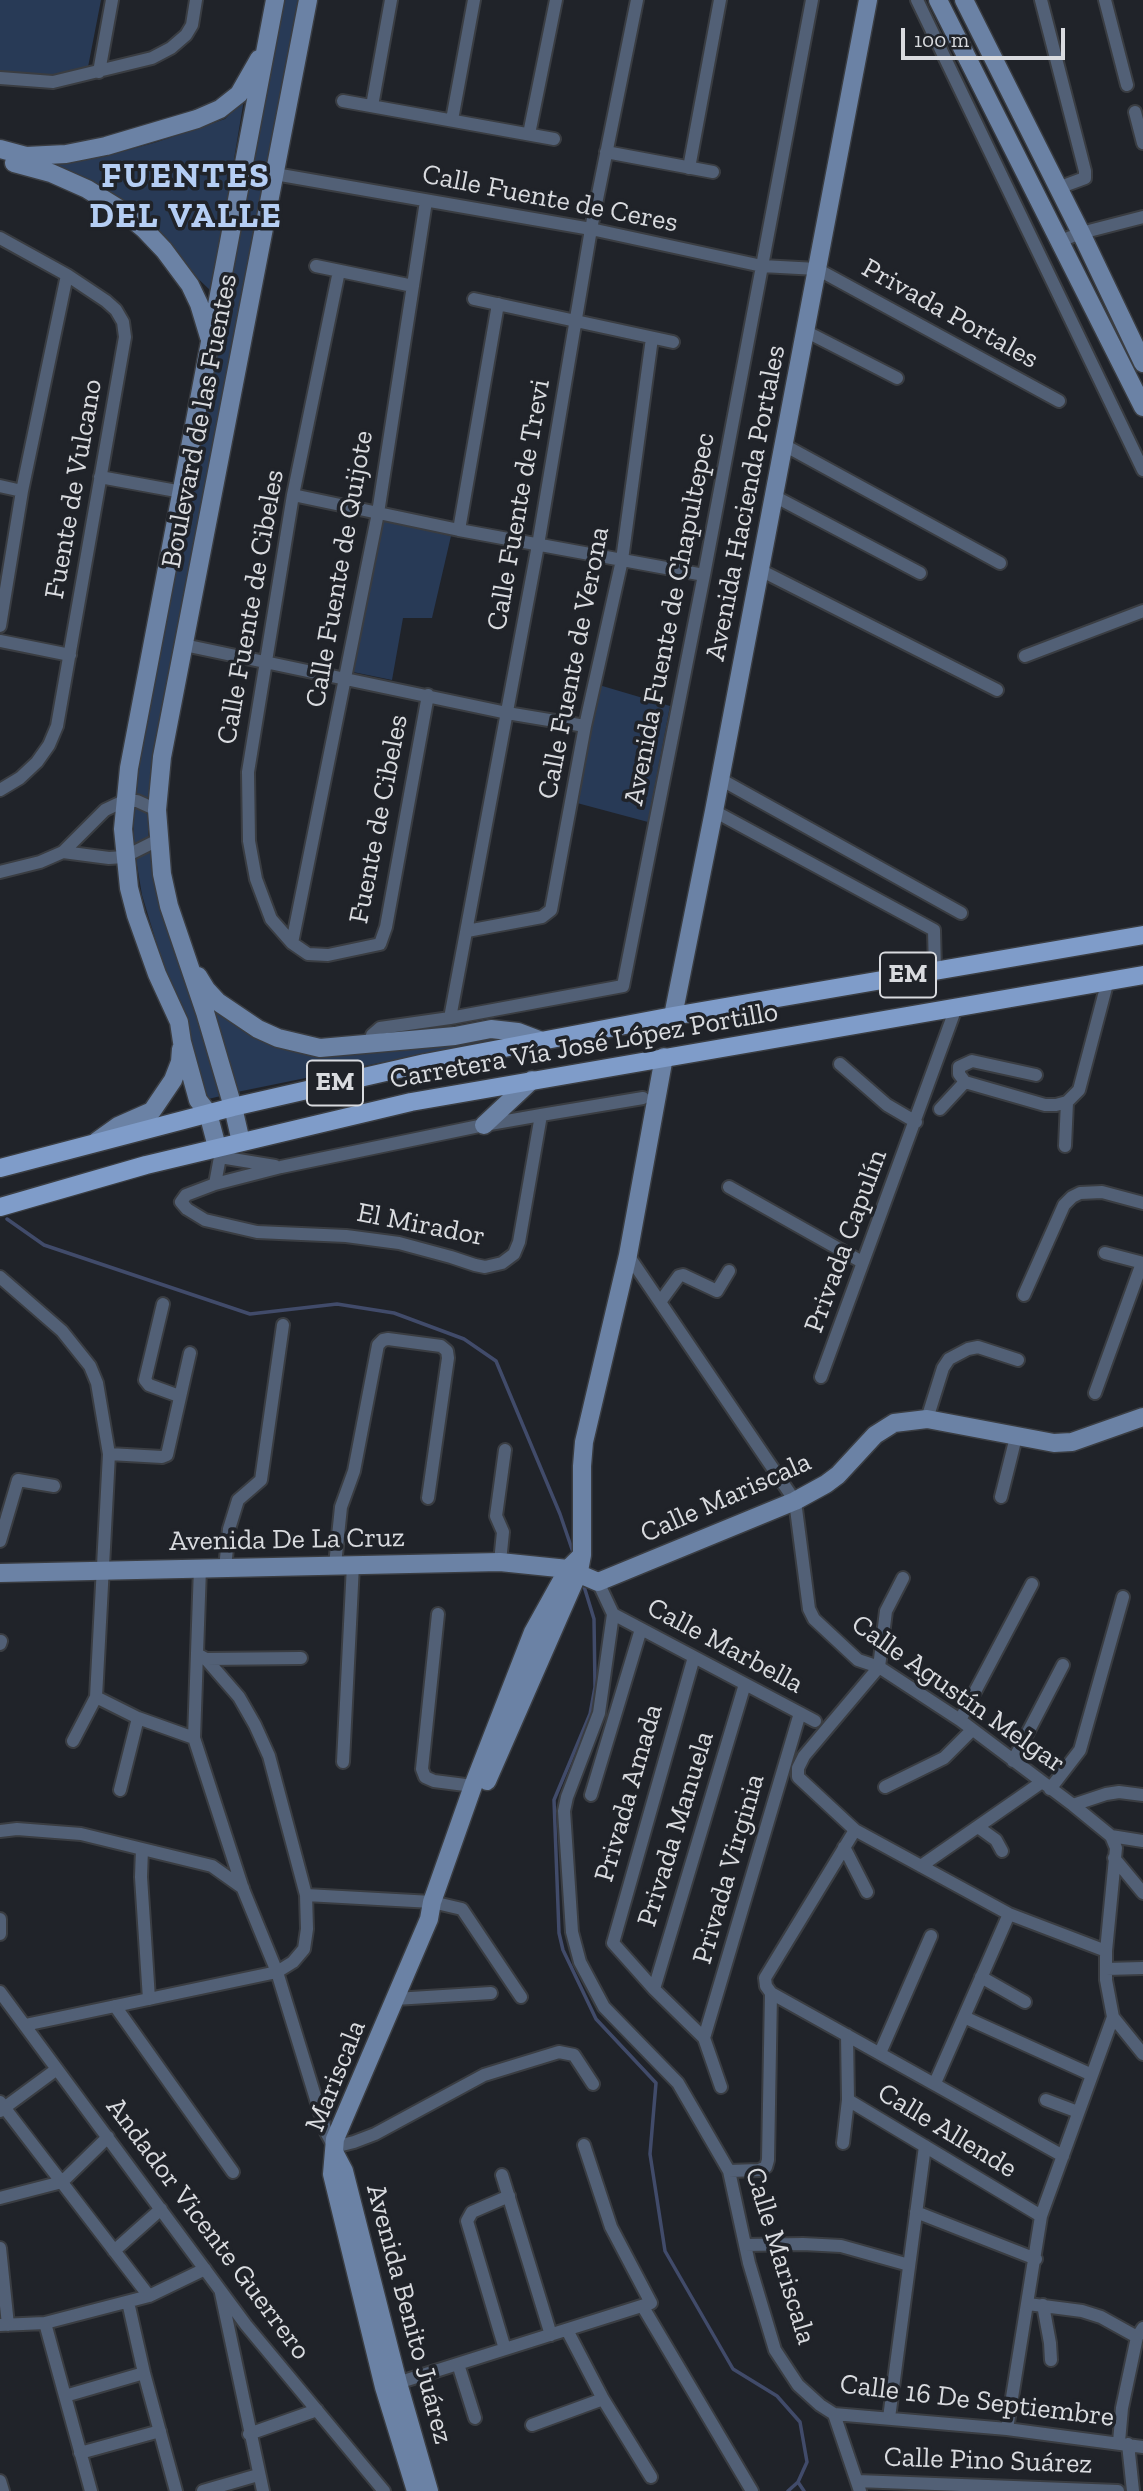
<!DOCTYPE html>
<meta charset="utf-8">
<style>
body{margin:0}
#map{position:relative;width:1143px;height:2491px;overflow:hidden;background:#202329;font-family:"Zilla Slab",serif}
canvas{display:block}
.scale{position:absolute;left:901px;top:28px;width:164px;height:32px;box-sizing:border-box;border:4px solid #d9dbdf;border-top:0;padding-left:9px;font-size:21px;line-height:24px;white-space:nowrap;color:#d9dbdf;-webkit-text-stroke:5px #202329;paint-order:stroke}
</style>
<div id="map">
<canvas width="1143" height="2491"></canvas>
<div class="scale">100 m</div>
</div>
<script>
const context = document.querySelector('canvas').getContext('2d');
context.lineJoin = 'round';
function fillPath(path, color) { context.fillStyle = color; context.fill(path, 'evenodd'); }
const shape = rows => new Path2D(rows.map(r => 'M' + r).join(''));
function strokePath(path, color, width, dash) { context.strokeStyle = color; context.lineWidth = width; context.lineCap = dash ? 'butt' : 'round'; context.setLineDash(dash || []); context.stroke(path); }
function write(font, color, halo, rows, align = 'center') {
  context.font = font + ' "Zilla Slab",serif'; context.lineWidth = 7; context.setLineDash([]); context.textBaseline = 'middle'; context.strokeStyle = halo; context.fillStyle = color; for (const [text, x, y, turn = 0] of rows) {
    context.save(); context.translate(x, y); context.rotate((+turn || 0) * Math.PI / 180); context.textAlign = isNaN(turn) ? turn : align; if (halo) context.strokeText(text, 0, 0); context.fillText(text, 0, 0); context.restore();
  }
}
const green = shape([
 [0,0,101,0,88,67,53,81,0,74],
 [282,0,299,0,150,780,148,833,157,889,221,1096,204,1100,142,895,134,847,133,809,140,739],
 [244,99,212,292,123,207,44,163,102,157,157,142,225,119],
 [382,520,451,536,432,618,403,618,392,680,353,672],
 [599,685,670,706,648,822,577,803],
 [207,1001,279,1041,497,1039,237,1092]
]);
const stream = shape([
 [7,1219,44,1245,250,1314,337,1304,394,1313,464,1339,496,1361,560,1514,574,1555],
 [583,1583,594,1619,595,1687,590,1714,554,1800,559,1933,563,1950,596,2019,656,2083,650,2154,665,2251,733,2369,777,2396,800,2422,807,2462,798,2482,788,2491],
 [798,2482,804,2491]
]);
const street = shape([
 [917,0,1143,470],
 [1041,0,1085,171,1085,178,1058,188],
 [1105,0,1127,85],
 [99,72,112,0],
 [0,78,53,82,152,58,171,48,186,35,192,25,196,0],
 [343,101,554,139],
 [372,106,391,0],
 [1135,112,1143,143],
 [452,120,474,0],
 [529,134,556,0],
 [606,152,713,172],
 [689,168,720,0],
 [275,174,591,229,762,266,817,269,1059,401],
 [0,238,67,275,106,301,116,310,123,322,125,337,57,726,49,745,37,762,20,778,0,790],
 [1060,241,1081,233,1143,217],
 [316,266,413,286],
 [339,271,293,495,248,772,249,841,256,879,271,919,292,943,308,954,328,955,380,944,386,927,428,695],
 [474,299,673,342],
 [805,331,897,378],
 [784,445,1000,563],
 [100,477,182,492],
 [0,486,22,491],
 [293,495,459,530,704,575],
 [774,496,920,573],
 [459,530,498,304],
 [760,570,997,690],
 [0,626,22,491,67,275],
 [0,641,70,655],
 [184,645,507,713,585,726],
 [1025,656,1143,611],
 [720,779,961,913],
 [714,811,934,930,935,970],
 [63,852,109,858,124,857,158,840],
 [0,872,40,862,63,852,105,810,124,801,137,801,157,810],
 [467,931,542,917,551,910,585,726,622,560,652,338],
 [292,943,378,513,426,201],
 [450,1018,538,545,591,229,637,0],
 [371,1043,372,1035,380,1028,450,1018,623,986,704,575,812,0],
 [840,1064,887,1105,916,1122],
 [1036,1075,972,1061,959,1067,959,1074,965,1082,1045,1105,1056,1105,1067,1102,1079,1090,1108,980],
 [940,1109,965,1082],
 [541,1115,519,1242,514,1254,502,1263,485,1267,475,1265,451,1257,399,1243,346,1236,257,1232,205,1220,187,1209,181,1202,186,1195,215,1184,281,1167,484,1125,541,1115,643,1098],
 [1065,1146,1067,1102],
 [220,1157,275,1166],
 [215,1184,220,1157,218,1151],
 [729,1187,862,1262],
 [1105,1253,1143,1263],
 [628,1255,795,1501,809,1609,814,1619,858,1660,879,1667,960,1720,1073,1805,1111,1836,1116,1848,1106,1951,1106,1980,1113,2017,1041,2216,1007,2429],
 [0,1277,62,1331,90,1366,97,1383,109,1454,96,1697,73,1741],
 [1024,1295,1064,1205,1072,1197,1080,1193,1102,1192,1143,1203],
 [660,1302,679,1276,683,1275,717,1291,729,1271],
 [163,1304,145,1380,149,1385,179,1396],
 [821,1377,957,1005],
 [1095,1393,1142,1263],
 [927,1419,943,1368,949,1359,968,1349,978,1347,1018,1360],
 [109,1454,162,1457,167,1455,190,1353],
 [1001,1497,1016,1437],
 [0,1541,18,1480,54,1486],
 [500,1562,503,1532,496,1516,505,1450],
 [335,1565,341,1507,354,1471,378,1345,383,1340,388,1339,441,1346,447,1351,448,1358,428,1498],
 [200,1568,194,1738,243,1889,277,1972,326,2132,334,2147,354,2142,375,2134,484,2075,559,2052,574,2055,593,2084],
 [225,1568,229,1529,238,1500,261,1480,283,1325],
 [598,1582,613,1614,599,1713,567,1797,564,1811,572,1932,580,1962,604,2007,678,2083,729,2171,749,2263,775,2350,798,2385,820,2405,834,2414,1007,2429,1143,2447],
 [438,1614,422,1769,425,1777,434,1781,473,1786],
 [613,1614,815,1721],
 [0,1644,1,1641],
 [694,1657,613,1943,654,1989,704,2038],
 [206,1659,301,1658],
 [879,1667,804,1756,798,1768,798,1777,855,1830,1009,1914,1106,1951],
 [879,1667,886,1611,903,1578],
 [96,1697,138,1718,194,1738],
 [960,1720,1032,1584],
 [1013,1761,1063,1665],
 [343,1762,353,1565],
 [885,1787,944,1758,972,1730],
 [1050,1789,1080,1750,1123,1597],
 [120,1790,138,1718],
 [591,1795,641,1629],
 [1073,1805,1106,1794,1119,1792,1143,1795],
 [978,1827,996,1840,1002,1851],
 [855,1830,765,1978,766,1986,771,1993,1063,2156],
 [0,1831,17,1829,81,1834,212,1866,243,1888],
 [1111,1836,1143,1841],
 [844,1847,867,1892],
 [142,1849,141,1877,149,1999],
 [1114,1858,1143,1893],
 [921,1866,1042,1782],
 [306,1895,432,1902,462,1909,521,1997],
 [0,1919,0,1934],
 [1106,1969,1143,1968],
 [981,1977,1025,2002],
 [654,1989,745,1684],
 [0,1992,246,2325,384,2491],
 [395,1999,491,1993],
 [115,2006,233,2172],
 [964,2017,1092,2075],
 [1113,2017,1143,2054],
 [25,2025,277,1972,293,1962,304,1949,307,1929,306,1895,269,1756,255,1725,239,1697,206,1659,197,1654],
 [880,2053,931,1936],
 [935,2083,1009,1914],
 [721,2087,704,2038,800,1713],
 [848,2100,1041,2216],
 [1046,2100,1078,2112],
 [0,2102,149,2296],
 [0,2111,57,2069],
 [843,2143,848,2100,847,2035],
 [729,2171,759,2170,766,2167,768,2160,771,1993],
 [502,2175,551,2335],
 [0,2198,62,2182,108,2137],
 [916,2212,1036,2259],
 [745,2245,803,2244,841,2246,909,2265],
 [0,2248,8,2325],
 [114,2251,161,2209],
 [221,2293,263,2491],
 [128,2302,144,2373,176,2491],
 [1028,2304,1082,2311,1101,2317,1137,2337],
 [1043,2305,1050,2343,1051,2360],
 [643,2307,752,2491],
 [45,2323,91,2491],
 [0,2325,45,2323,149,2296,205,2269],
 [567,2330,603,2399,651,2477],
 [505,2349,467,2221,472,2212,509,2196],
 [458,2364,475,2418],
 [391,2385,651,2303,611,2227,584,2145],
 [65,2396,144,2373],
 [834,2414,860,2491],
 [889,2418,925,2146],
 [532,2425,603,2399],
 [249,2434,317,2410],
 [1119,2442,1122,2408,1137,2337,1143,2328],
 [1128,2444,1133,2491],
 [80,2453,160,2431],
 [0,2481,3,2491],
 [857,2481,1118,2491],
 [203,2491,258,2475]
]);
const secondary = shape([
 [938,0,1143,407],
 [964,0,1081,233,1143,363],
 [0,149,26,156,66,154,106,146,197,119,220,109,239,94,259,59],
 [14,163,51,173,87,189,121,210,144,229,164,250,190,285,199,304,209,337],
 [198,976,206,989,218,1002,258,1029,278,1038,320,1048,455,1036,491,1029,518,1032,539,1040],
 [673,1016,714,811,868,0],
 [484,1125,532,1080],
 [97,1141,118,1126,152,1111,173,1080,180,1062,181,1049],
 [241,1142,233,1107,205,1012,169,906,162,874,157,810,162,757,308,0],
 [217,1147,208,1113,198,1100,182,1042,179,1022,157,974,136,915,129,888,123,829,129,768,275,0],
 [0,1573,500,1562,568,1569,598,1582,795,1501,826,1484,838,1475,875,1435,894,1423,927,1419,1054,1443,1072,1442,1143,1417],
 [487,1781,579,1571,582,1555,582,1466,584,1442,628,1255,664,1057],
 [334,2152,344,2171,398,2383,429,2491],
 [416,2491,384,2387,332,2174,335,2139,429,1919,432,1902,473,1786,533,1632,568,1569,582,1555]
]);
const primary = shape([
 [0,1168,233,1107,425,1063,673,1016,1143,935],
 [0,1207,146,1165,411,1102,1143,975]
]);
const shields = [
 [908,975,56],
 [335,1083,56]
];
const shieldNames = [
 ["EM",908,975],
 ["EM",335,1083]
];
const streetNames = [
 ["Calle Fuente de Ceres",550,199,11],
 ["Privada Portales",950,314,29],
 ["Boulevard de las Fuentes",200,421,-79],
 ["Fuente de Vulcano",74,489,-80],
 ["Avenida Hacienda Portales",746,503,-79],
 ["Calle Fuente de Trevi",519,505,-80],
 ["Calle Fuente de Quijote",340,569,-80],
 ["Calle Fuente de Cibeles",251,607,-80],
 ["Avenida Fuente de Chapultepec",670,619,-79],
 ["Calle Fuente de Verona",574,663,-79],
 ["Fuente de Cibeles",379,819,-79],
 ["Carretera Vía José López Portillo",584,1046,-10],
 ["El Mirador",421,1225,11],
 ["Privada Capulín",846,1241,-70],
 ["Calle Mariscala",726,1498,-24],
 ["Avenida De La Cruz",287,1540,-1],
 ["Calle Marbella",725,1646,28],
 ["Calle Agustín Melgar",958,1694,35],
 ["Privada Amada",629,1793,-74],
 ["Privada Manuela",676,1829,-73],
 ["Privada Virginia",729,1869,-74],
 ["Mariscala",336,2076,-68],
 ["Calle Allende",947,2131,31],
 ["Andador Vicente Guerrero",208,2229,53],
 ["Calle Mariscala",780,2256,73],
 ["Avenida Benito Juárez",409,2314,75],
 ["Calle 16 De Septiembre",977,2401,7],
 ["Calle Pino Suárez",988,2461,2]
];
const districtNames = [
 ["FUENTES",186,177],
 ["DEL VALLE",186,217]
];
fillPath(green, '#283a56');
strokePath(stream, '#414b6a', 3.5);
strokePath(street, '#3a3d42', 16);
strokePath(secondary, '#3a3d42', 21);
strokePath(primary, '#3a3d42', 21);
strokePath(street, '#526076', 12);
strokePath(secondary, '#6b82a5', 18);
strokePath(primary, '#7f9cc9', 18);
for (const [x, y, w] of shields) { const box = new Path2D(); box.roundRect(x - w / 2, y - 22.5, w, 45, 5); context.fillStyle = '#202329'; context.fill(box); strokePath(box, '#d9dbdf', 2); }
write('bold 26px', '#d9dbdf', null, shieldNames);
write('28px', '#d9dbdf', '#202329', streetNames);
context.letterSpacing = '2px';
write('bold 35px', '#b5cef4', '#202329', districtNames);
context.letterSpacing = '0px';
</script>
